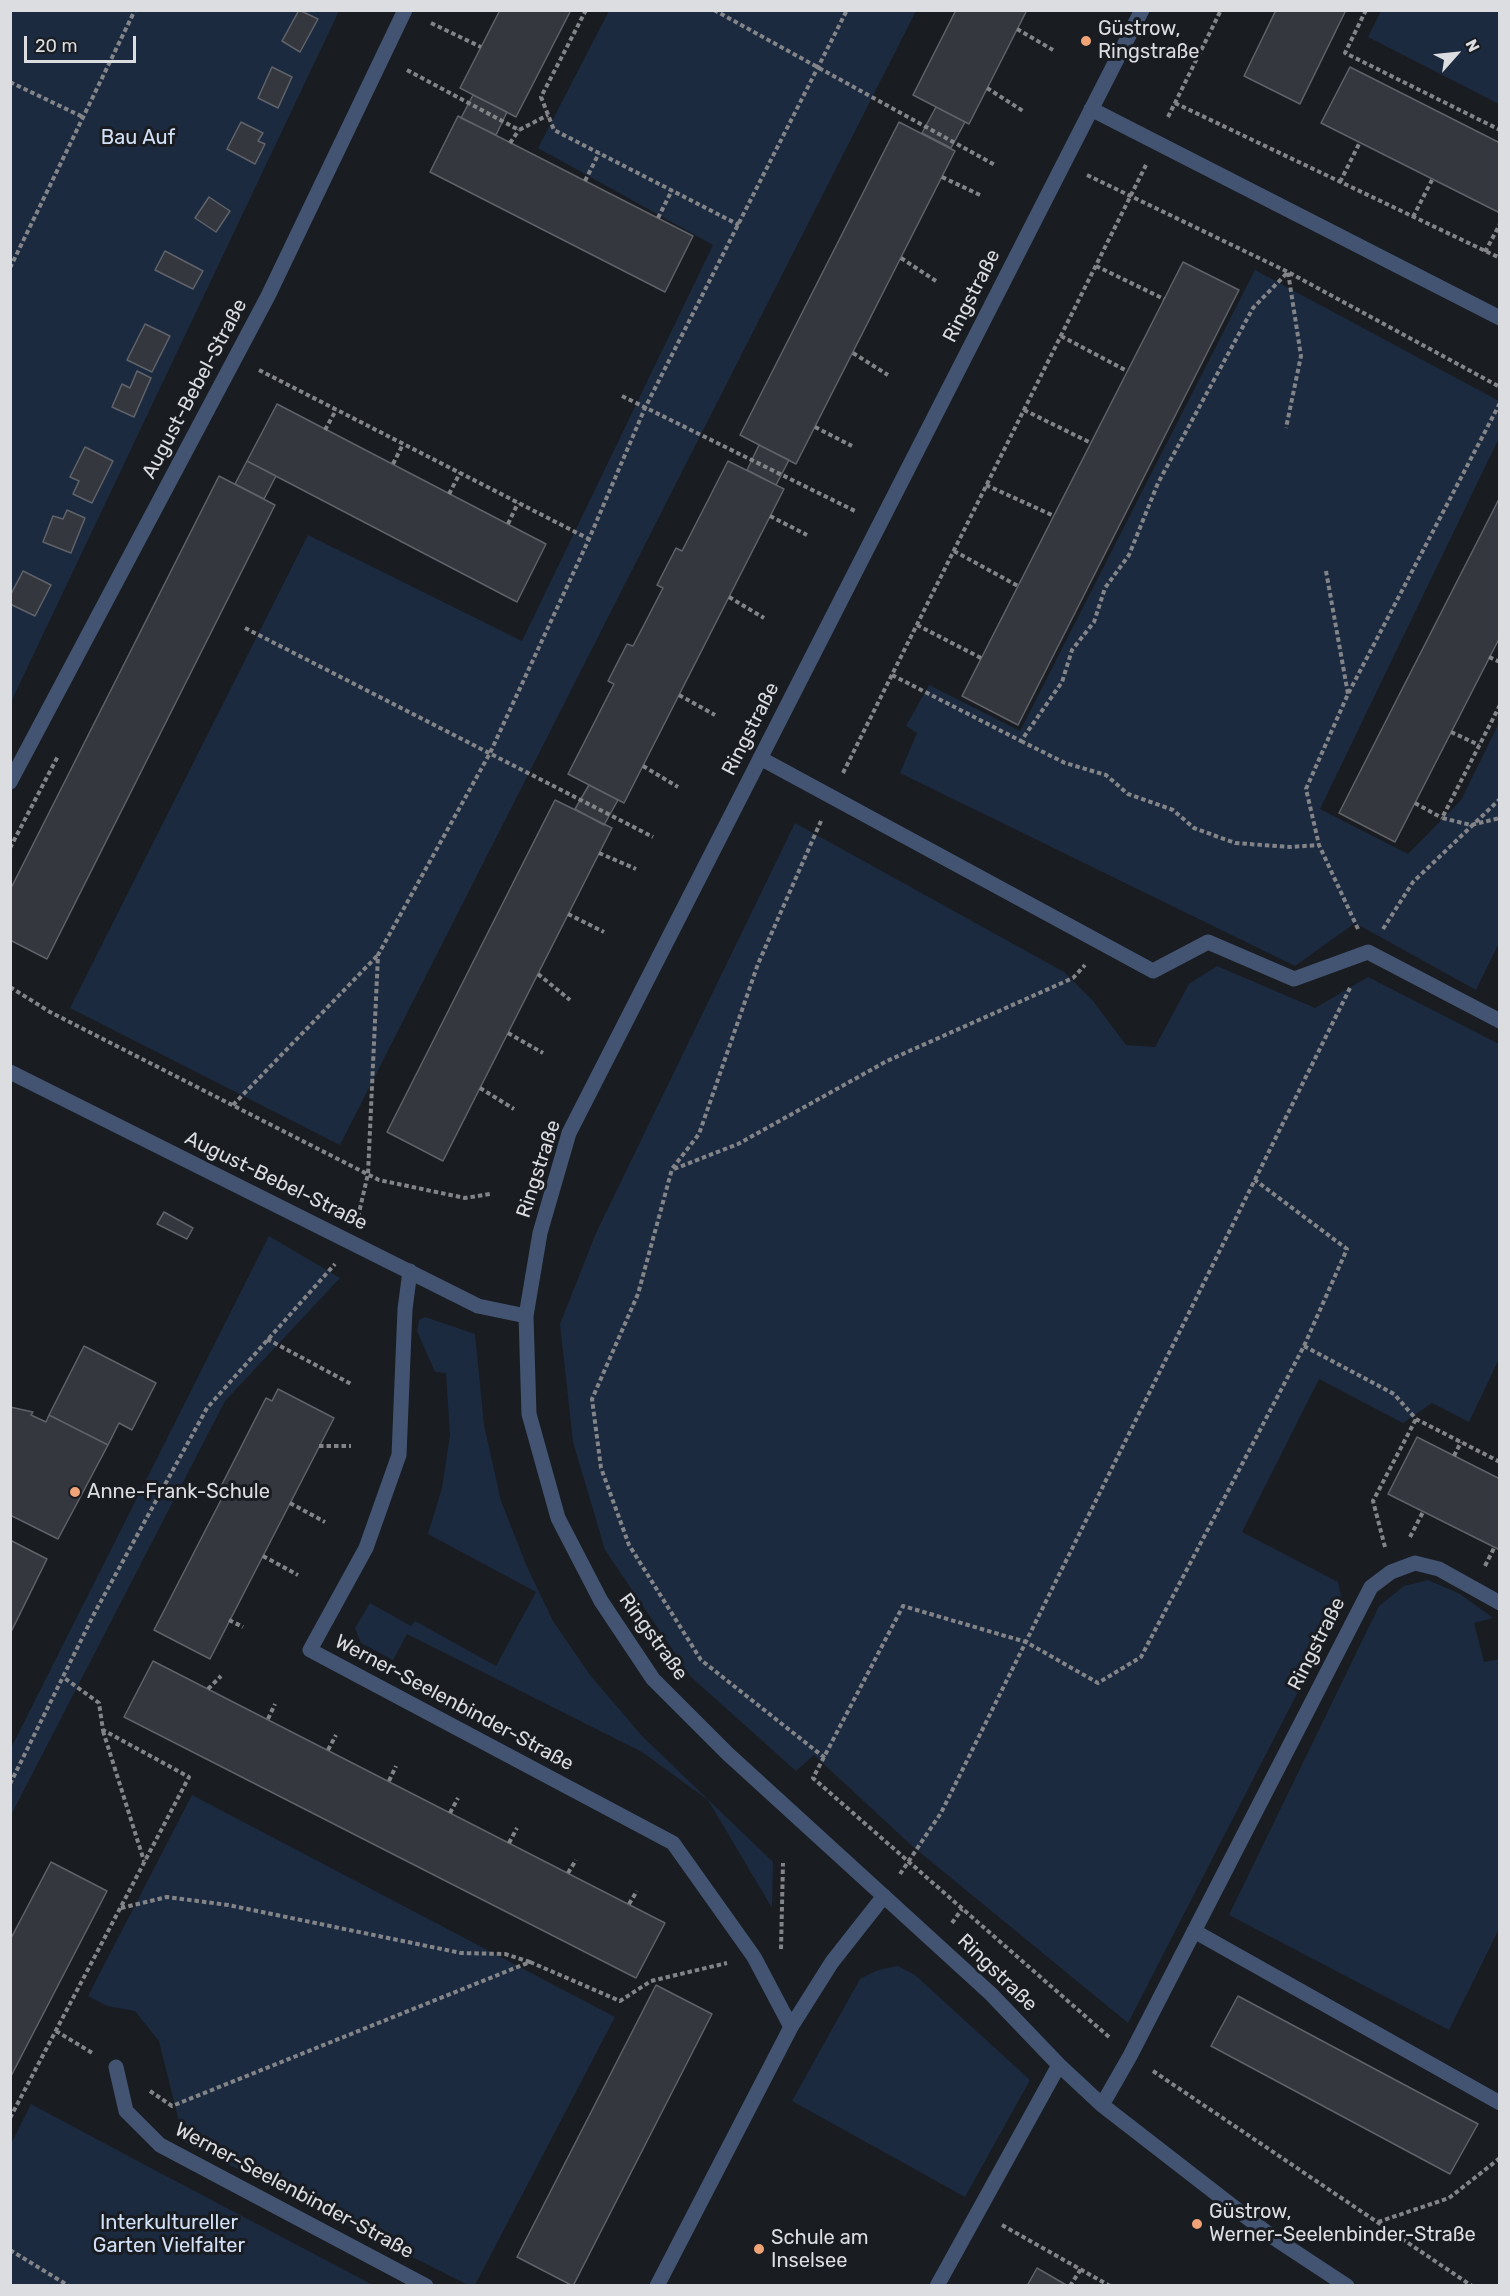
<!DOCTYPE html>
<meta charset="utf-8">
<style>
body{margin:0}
#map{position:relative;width:1510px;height:2296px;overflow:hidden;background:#191c21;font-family:Rubik,sans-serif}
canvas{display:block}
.frame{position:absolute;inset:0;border:12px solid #dbdde0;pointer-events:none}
.north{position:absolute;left:1426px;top:24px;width:60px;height:60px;-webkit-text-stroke:4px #191c21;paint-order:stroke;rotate:63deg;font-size:16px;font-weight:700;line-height:24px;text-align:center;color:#dbdde0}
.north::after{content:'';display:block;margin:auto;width:21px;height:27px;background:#dbdde0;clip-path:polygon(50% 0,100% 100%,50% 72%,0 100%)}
.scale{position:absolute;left:24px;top:36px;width:112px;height:27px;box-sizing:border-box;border:3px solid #dbdde0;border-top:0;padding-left:8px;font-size:18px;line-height:21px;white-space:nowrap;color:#dbdde0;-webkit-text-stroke:4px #191c21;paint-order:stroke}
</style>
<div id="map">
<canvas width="1510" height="2296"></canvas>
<div class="frame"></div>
<div class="north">N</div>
<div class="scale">20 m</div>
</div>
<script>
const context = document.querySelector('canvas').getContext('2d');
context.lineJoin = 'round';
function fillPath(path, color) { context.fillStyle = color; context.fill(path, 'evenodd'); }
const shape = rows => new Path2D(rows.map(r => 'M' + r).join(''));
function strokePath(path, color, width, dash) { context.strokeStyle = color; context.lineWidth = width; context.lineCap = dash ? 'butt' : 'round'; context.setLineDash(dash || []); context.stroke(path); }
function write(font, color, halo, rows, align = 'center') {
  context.font = font + ' Rubik,sans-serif'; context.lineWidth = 6; context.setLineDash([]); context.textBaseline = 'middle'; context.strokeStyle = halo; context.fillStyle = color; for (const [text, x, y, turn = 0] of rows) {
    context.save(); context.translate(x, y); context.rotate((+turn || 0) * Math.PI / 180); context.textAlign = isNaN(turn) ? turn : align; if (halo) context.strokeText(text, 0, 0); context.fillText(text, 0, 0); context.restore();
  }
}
const green = shape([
 [11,11,339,11,11,702],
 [609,11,916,11,340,1145,70,1008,308,535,522,641,713,245,538,148],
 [1381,11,1499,11,1499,104,1368,37],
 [1255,270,1499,401,1499,438,1320,809,1408,854,1461,800,1499,723,1499,943,1476,990,1355,923,1295,966,900,773,917,733,906,726,929,685,1020,731],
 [795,823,1064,972,1093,1001,1126,1045,1155,1047,1189,984,1217,966,1315,1008,1368,977,1499,1044,1499,1359,1469,1422,1432,1403,1403,1423,1319,1379,1242,1532,1338,1582,1343,1604,1128,2023,911,1845,814,1755,796,1771,691,1677,605,1550,573,1442,560,1324,596,1233],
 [269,1236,340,1278,225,1401,11,1815,11,1748],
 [425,1317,475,1334,484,1425,501,1501,527,1567,553,1621,590,1675,642,1736,773,1862,772,1908,708,1800,642,1752,407,1634,393,1660,361,1643,355,1628,370,1603,411,1626,415,1621,496,1666,536,1592,428,1534,442,1488,450,1435,446,1373,435,1372,417,1331,419,1320],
 [1428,1580,1460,1594,1493,1618,1474,1623,1484,1662,1500,1659,1499,1929,1449,2030,1229,1915,1379,1606,1404,1586],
 [192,1795,615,2017,475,2285,468,2285,184,2142,159,2041,135,2011,107,2006,88,1996],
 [898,1966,915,1975,1030,2080,965,2197,792,2101,860,1979,878,1970],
 [31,2104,147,2166,373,2285,11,2285,11,2144]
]);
const building = shape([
 [299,10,318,19,300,52,282,41,299,10],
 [500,10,571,10,516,117,460,88,500,10],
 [956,10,1027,10,969,124,913,95,956,10],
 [1276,10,1346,10,1300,104,1244,76,1276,10],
 [272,67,292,77,278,108,258,98,272,67],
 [1350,67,1500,143,1500,213,1321,123,1350,67],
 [473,95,507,112,496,135,461,118,473,95],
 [936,107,965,122,951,148,922,133,936,107],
 [458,116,693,236,665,292,430,172,458,116],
 [241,122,263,133,258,141,265,144,255,164,227,149,241,122],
 [899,122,955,151,796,464,740,435,899,122],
 [209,197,230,211,216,232,195,218,209,197],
 [165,251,203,271,193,289,155,270,165,251],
 [1183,262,1239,290,1018,725,962,696,1183,262],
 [145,324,170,336,152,372,127,360,145,324],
 [137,371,151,378,134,417,112,407,122,384,130,388,137,371],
 [277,404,546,544,517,602,247,461,277,404],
 [759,445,789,460,776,485,747,470,759,445],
 [85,447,113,461,92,503,73,494,79,481,70,477,85,447],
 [247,461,276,476,264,499,235,484,247,461],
 [728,461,784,489,624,803,568,774,614,684,608,681,627,644,633,646,663,588,657,585,676,548,682,551,728,461],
 [219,476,275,505,47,959,10,940,10,890,219,476],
 [1500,497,1500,637,1395,842,1339,813,1500,497],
 [67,510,85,518,71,553,43,542,53,516,63,519,67,510],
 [23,571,51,585,35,616,10,604,10,596,23,571],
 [589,785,618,800,604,825,575,809,589,785],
 [555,800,612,828,443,1161,387,1132,555,800],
 [164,1212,193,1228,187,1239,157,1224,164,1212],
 [84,1346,156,1383,132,1430,119,1423,108,1445,49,1415,84,1346],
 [278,1389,334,1418,210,1659,154,1630,222,1498,216,1496,266,1398,272,1401,278,1389],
 [10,1407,33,1412,31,1415,46,1422,49,1415,108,1445,58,1539,10,1515,10,1407],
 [1417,1437,1500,1479,1500,1550,1388,1494,1417,1437],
 [10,1540,47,1559,11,1632,10,1632,10,1540],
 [153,1661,665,1923,636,1978,124,1717,153,1661],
 [51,1862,107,1891,10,2078,10,1940,51,1862],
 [656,1985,712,2014,573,2286,517,2257,656,1985],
 [1238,1996,1478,2124,1450,2174,1211,2046,1238,1996],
 [1037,2268,1068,2286,1027,2286,1037,2268]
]);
const path = shape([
 [586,10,541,97,554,130,739,225],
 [714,10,995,165],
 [1366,10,1345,53,1500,130],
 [431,23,481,47],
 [1017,29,1053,50],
 [407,70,519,130,548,115],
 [10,82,83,117],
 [987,88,1023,111],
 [1175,103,1500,258],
 [1168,117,1221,10],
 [510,143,519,130],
 [1087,175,1288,272,1500,387],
 [942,177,980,195],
 [585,181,599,153],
 [1340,182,1360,142],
 [1413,217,1432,180],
 [658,218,672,190],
 [1485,252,1500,224],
 [901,258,936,281],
 [1096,266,1164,299],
 [10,268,135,10],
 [1061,336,1127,371],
 [853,353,888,375],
 [259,370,589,539],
 [622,396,855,511],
 [1024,410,1091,443],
 [815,427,852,446],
 [325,430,336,410],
 [393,464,403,444],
 [986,485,1054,516],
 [449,494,460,473],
 [770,516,807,535],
 [508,524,518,503],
 [954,551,1018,586],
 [1326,571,1348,694],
 [729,597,764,618],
 [917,625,981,658],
 [245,628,653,837],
 [1489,657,1500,662],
 [892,675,1021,741,1062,682,1072,650,1094,622,1105,588,1129,555,1158,483,1253,308,1288,272,1301,356,1286,428],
 [679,695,715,715],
 [1500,705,1442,818,1471,825,1500,818],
 [1451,732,1479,745],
 [1021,741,1065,763,1106,775,1128,794,1173,810,1194,828,1235,843,1290,847,1319,845],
 [643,766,678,787],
 [843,773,1146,165],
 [1415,803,1442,818],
 [821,821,758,964,699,1134,672,1169,638,1294,592,1399,601,1468,629,1545,701,1660,825,1758],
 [10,848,58,756],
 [599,853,636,869],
 [568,914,604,932],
 [1358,929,1319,845,1306,789,1348,694,1500,403],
 [1383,929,1413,882,1500,799],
 [538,974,570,1000],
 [10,987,50,1012,379,1180,465,1198,490,1194],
 [508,1033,543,1053],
 [480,1088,514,1109],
 [233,1105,378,955],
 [674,1169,738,1144,887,1061,1073,978,1085,965],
 [358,1217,368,1174,378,955,490,753,589,539,645,408,847,10],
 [267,1339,353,1385],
 [1304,1346,1394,1394,1416,1419,1500,1462],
 [319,1446,351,1446],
 [1454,1456,1461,1442],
 [290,1503,325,1522],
 [1410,1537,1423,1512],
 [1385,1547,1373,1501,1416,1419],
 [263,1556,298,1575],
 [1485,1566,1494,1548],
 [229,1620,243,1627],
 [208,1689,221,1676],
 [268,1719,275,1704],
 [103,1731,144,1861],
 [328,1750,336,1735],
 [389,1781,396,1766],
 [10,1784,95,1612,207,1408,335,1264],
 [450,1813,458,1798],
 [509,1843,517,1828],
 [568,1873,576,1860],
 [900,1874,941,1813,1350,988],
 [629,1904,637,1891],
 [121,1908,167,1897,228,1905,461,1953,505,1954,530,1962],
 [952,1923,962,1909],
 [781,1949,783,1863],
 [56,2031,94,2054],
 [1109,2037,813,1778,903,1606,1026,1642,1098,1683,1141,1657,1304,1346,1347,1249,1255,1180],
 [1153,2071,1472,2286],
 [150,2091,172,2106,530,1962,620,2001,651,1981,727,1963],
 [10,2118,189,1777,103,1730,99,1703,63,1677],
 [1378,2222,1449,2198,1500,2158],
 [1002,2225,1110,2286],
 [10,2250,69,2286],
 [1070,2286,1081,2269]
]);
const minor = shape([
 [1142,10,569,1133,540,1233,526,1316,529,1414,558,1518,601,1601,653,1679,728,1754,991,1994,1059,2065,1102,2105,1271,2236,1347,2286],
 [1091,109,1500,318],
 [760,758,1153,971,1208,942,1294,979,1368,952,1500,1021],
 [10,782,268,296,405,10],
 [10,1072,478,1306,526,1316],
 [410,1271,405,1309,399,1455,366,1548,310,1650,673,1843,754,1957,791,2027],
 [1194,1931,1500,2103],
 [116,2067,126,2111,160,2145,426,2286],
 [1102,2105,1130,2056,1371,1587,1391,1572,1415,1563,1439,1569,1500,1603],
 [657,2286,791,2027,832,1962,884,1896],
 [937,2286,1059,2065]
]);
const markers = [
 [1086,41,6,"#efa377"],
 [75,1492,6,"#efa377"],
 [1197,2224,6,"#efa377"],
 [759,2249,6,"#efa377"]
];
const poiNames = [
 ["Güstrow,",1098,29],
 ["Ringstraße",1098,52],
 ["Anne-Frank-Schule",87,1492],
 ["Güstrow,",1209,2212],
 ["Werner-Seelenbinder-Straße",1209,2235],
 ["Schule am",771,2238],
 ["Inselsee",771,2261]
];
const parkNames = [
 ["Bau Auf",138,138],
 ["Interkultureller",169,2223],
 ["Garten Vielfalter",169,2246]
];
const streetNames = [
 ["Ringstraße",972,296,-63],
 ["August-Bebel-Straße",195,389,-62],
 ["Ringstraße",751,729,-63],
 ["Ringstraße",539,1169,-72],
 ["August-Bebel-Straße",276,1181,26],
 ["Ringstraße",653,1637,54],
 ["Ringstraße",1317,1644,-63],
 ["Werner-Seelenbinder-Straße",454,1703,28],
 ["Ringstraße",997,1973,44],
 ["Werner-Seelenbinder-Straße",294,2191,28]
];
fillPath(green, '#1c2a40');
fillPath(building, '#34373d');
strokePath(building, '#5f6369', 1.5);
strokePath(path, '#828488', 4, [4.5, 3]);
strokePath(minor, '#425472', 15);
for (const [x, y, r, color] of markers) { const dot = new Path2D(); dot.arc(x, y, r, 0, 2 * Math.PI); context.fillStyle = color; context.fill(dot); strokePath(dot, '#191c21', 2); }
write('20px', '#dbdde0', '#191c21', poiNames, 'left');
write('20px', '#d2e1f8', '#191c21', parkNames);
write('20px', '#dbdde0', '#191c21', streetNames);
</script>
